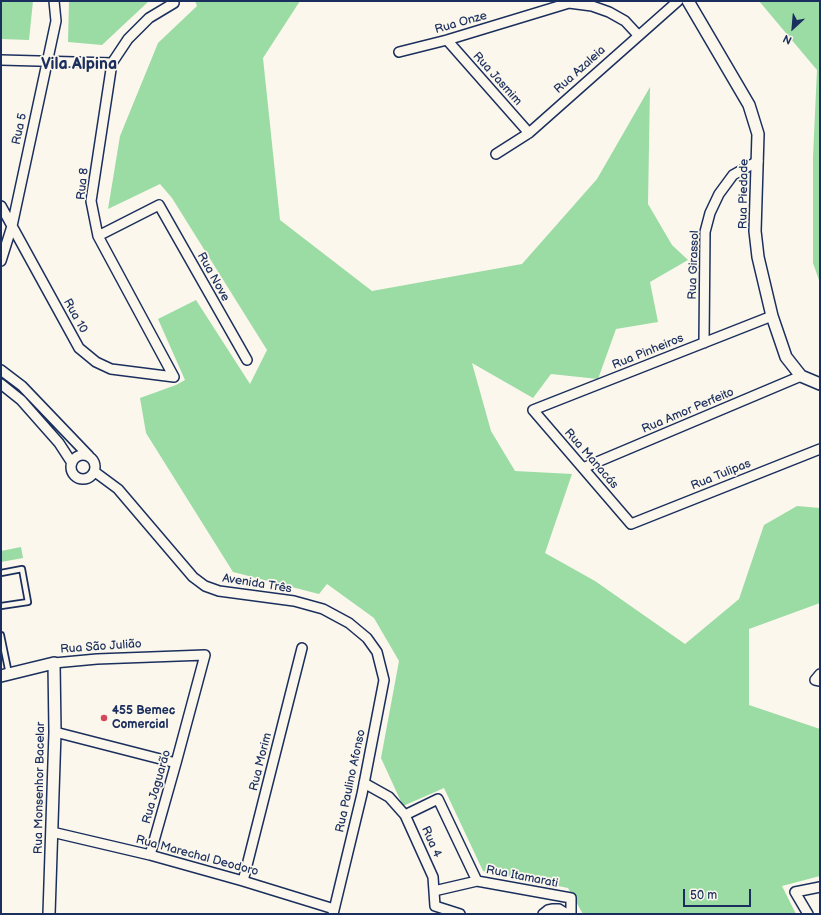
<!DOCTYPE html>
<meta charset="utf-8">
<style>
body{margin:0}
#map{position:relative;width:821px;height:915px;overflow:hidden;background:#fbf7ec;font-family:"Balsamiq Sans",sans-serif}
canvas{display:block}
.frame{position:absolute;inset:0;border:2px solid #1b2f5e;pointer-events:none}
.north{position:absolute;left:773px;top:8px;width:40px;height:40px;-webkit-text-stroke:3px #fbf7ec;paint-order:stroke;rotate:206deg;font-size:11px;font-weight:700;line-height:16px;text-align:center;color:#1b2f5e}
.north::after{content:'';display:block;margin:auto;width:14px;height:18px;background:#1b2f5e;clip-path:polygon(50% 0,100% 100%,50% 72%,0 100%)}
.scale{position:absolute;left:683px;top:889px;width:68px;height:18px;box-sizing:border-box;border:2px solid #1b2f5e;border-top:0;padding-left:5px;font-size:12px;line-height:14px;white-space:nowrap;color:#1b2f5e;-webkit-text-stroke:3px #fbf7ec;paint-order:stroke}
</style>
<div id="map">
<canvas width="821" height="915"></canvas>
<div class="frame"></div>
<div class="north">N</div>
<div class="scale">50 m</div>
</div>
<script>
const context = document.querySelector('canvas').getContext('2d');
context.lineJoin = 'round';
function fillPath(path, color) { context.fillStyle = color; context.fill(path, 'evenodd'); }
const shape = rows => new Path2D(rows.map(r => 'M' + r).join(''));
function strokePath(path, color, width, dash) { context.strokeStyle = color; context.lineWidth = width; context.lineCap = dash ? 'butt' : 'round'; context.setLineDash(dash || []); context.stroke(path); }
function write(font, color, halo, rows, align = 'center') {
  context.font = font + ' "Balsamiq Sans",sans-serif'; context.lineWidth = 3.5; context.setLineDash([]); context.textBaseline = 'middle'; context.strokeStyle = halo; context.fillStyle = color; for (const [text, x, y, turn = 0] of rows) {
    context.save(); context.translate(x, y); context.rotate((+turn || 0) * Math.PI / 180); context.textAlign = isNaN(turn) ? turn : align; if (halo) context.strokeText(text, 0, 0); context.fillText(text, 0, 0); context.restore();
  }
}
const green = shape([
 [1,1,33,1,29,40,1,39],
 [69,1,149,1,102,45,68,42],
 [195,1,300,1,263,58,280,220,372,291,522,264,597,179,650,87,648,204,672,245,688,260,650,282,658,322,616,329,598,379,551,374,533,398,472,363,491,431,515,471,572,474,545,553,595,581,685,644,739,599,764,525,797,506,820,508,820,603,749,629,749,705,820,729,820,876,782,886,796,914,583,914,568,888,483,871,444,788,403,806,381,758,399,661,374,618,327,584,319,594,233,572,146,433,140,398,176,385,185,380,158,319,196,300,250,384,267,350,172,198,160,184,108,209,120,136,158,43,197,6],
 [759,1,820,1,820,283,813,263,813,157,817,70],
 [21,547,23,558,1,562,1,551]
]);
const service = shape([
 [1,573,22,569,28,602,1,606],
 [1,635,9,674]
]);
const minor = shape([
 [447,40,529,133],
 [399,52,447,40,569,3,592,6,609,12,625,21,638,35],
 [1,60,112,63],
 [496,154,529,133,678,1],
 [1,206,79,348,96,362,111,369,174,377],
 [98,236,159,205,247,360],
 [1,261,12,226,56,21,54,1],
 [772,316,533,410,631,524,820,449],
 [704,343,705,232,710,213,719,194,733,175,758,161],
 [1,370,22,386,89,456],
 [174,377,98,236,91,201,112,63,128,39,149,18,174,3],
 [1,384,21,400,59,443,72,463],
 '71 467a12 12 0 1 1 24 0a12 12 0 1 1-24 0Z',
 [583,468,801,376],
 [95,472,118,489,193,577,205,586,219,591,294,601,323,609,349,623,367,638,377,652,384,680,362,794,333,914],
 [54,663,97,659,205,655,176,763,150,855],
 [820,674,815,680,820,681],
 [55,732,176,763],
 [364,783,389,797,405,815,433,877,435,906,460,914],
 [405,815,438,799,477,881],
 [52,832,150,855,243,881,334,909],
 [243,881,302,648],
 [434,891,477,881,571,898,571,914],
 [543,914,548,910,553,909,559,909,567,914],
 [808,914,795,892,820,887]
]);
const tertiary = shape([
 [688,1,749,105,758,134,755,231,758,257,772,316,786,357,801,376,820,384],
 [1,676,54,663,55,732,49,914]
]);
const markers = [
 [104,718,4,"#d1495b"]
];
const streetNames = [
 ["Rua Onze",461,23,-16],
 ["Rua Azaleia",580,70,-42],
 ["Rua Jasmim",497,79,48],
 ["Rua 5",20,129,-78],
 ["Rua 8",83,184,-84],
 ["Rua Piedade",744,194,-89],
 ["Rua Girassol",694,265,-88],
 ["Rua Nove",213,277,61],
 ["Rua 10",75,316,61],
 ["Rua Pinheiros",648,352,-22],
 ["Rua Amor Perfeito",688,411,-23],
 ["Rua Manacás",591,459,49],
 ["Rua Tulipas",721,475,-22],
 ["Avenida Três",257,584,9],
 ["Rua São Julião",101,647,-4],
 ["Rua Morim",261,762,-76],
 ["Rua Paulino Afonso",351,781,-78],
 ["Rua Jaguarão",157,787,-74],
 ["Rua Monsenhor Bacelar",40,788,-89],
 ["Rua 4",431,842,66],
 ["Rua Marechal Deodoro",197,856,15],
 ["Rua Itamarati",522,877,11]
];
const poiNames = [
 ["455 Bemec",112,711],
 ["Comercial",112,725]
];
const districtNames = [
 ["Vila Alpina",79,65]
];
fillPath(green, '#9bdba4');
strokePath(service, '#1b2f5e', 8);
strokePath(minor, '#1b2f5e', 12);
strokePath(tertiary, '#1b2f5e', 14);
strokePath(service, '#fbf7ec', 4.5);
strokePath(minor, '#fbf7ec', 9);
strokePath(tertiary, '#fbf7ec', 11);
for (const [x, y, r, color] of markers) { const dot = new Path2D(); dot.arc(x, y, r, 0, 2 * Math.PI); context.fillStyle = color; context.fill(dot); strokePath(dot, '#fbf7ec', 1.5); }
write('12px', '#1b2f5e', '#fbf7ec', streetNames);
write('bold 12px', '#1b2f5e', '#fbf7ec', poiNames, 'left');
write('bold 16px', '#1b2f5e', '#fbf7ec', districtNames);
</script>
